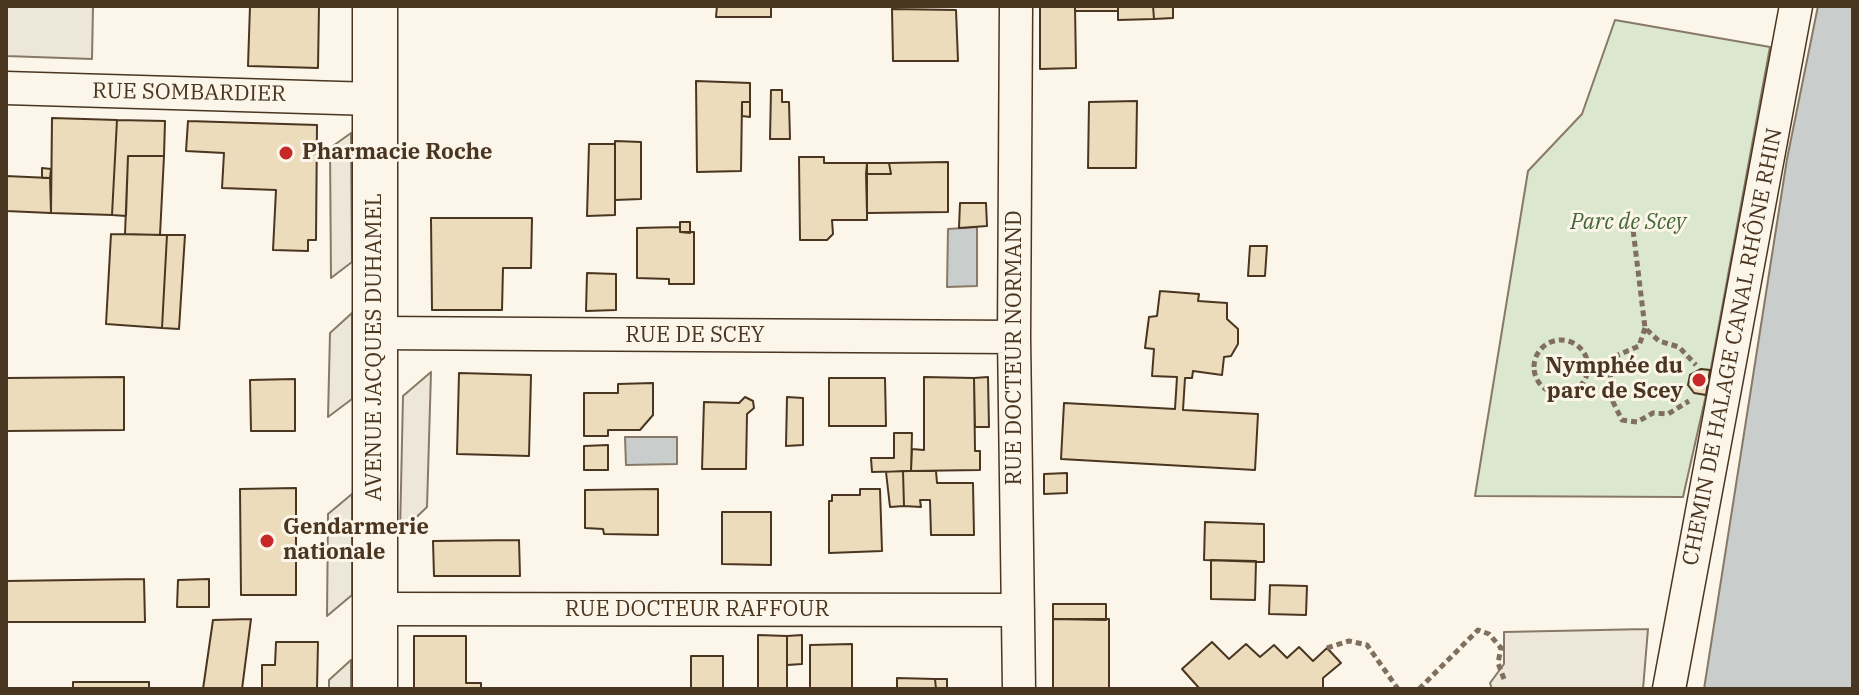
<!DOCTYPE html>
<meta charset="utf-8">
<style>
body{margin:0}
#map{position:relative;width:1859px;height:695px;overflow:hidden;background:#fbf6e9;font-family:"IBM Plex Serif",serif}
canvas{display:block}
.frame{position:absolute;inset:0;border:8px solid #4a3520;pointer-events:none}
</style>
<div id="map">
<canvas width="1859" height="695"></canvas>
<div class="frame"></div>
</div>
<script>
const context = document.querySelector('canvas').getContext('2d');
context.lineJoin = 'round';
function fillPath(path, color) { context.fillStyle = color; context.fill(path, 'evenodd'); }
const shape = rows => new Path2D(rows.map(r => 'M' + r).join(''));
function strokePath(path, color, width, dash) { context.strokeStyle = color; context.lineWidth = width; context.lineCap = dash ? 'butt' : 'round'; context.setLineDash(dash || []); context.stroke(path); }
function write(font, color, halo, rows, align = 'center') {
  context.font = font + ' "IBM Plex Serif",serif'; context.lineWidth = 6; context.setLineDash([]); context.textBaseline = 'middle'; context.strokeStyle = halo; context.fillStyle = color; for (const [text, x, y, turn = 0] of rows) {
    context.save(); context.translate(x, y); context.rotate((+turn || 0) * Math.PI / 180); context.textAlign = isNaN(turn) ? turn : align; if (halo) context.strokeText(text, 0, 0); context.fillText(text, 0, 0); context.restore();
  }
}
const green = shape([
 [1615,20,1770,47,1706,395,1683,497,1475,496,1528,171,1582,114,1615,20]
]);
const parking = shape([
 [6,6,93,6,92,59,6,56,6,6],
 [351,133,352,262,331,278,330,148,351,133],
 [352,313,352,399,328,417,330,333,352,313],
 [431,372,427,507,400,533,403,396,431,372],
 [352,494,352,595,327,616,328,514,352,494],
 [1648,629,1643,689,1492,689,1490,683,1504,664,1504,632,1648,629],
 [351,660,351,689,329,689,329,680,351,660]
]);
const water = shape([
 [1818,6,1853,6,1853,689,1704,689,1787,159,1818,6],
 [977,227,977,286,947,287,948,229,977,227],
 [625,437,677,437,677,464,626,465,625,437]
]);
const building = shape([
 [250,6,319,6,318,68,248,66,250,6],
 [717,6,771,6,771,17,716,17,717,6],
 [1040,6,1075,6,1076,68,1040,69,1040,6],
 [1075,6,1118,6,1118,11,1075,11,1075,6],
 [1118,6,1153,6,1154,19,1118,20,1118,6],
 [1153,6,1173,6,1173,18,1154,19,1153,6],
 [892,9,956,10,958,61,893,61,892,9],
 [696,81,750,83,750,102,742,102,741,171,697,172,696,81],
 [771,90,782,90,782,102,789,102,790,139,770,139,771,90],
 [1137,101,1136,168,1088,168,1089,102,1137,101],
 [742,102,750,102,750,117,742,116,742,102],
 [52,118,117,120,112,215,51,213,52,118],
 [117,120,165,121,164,156,128,156,126,216,112,215,117,120],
 [188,121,317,125,316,240,308,240,308,251,273,250,276,190,222,188,224,153,186,151,188,121],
 [615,141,641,142,641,199,615,200,615,141],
 [589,144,615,144,615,215,587,216,589,144],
 [128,156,164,156,160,235,125,234,128,156],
 [799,157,824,157,824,163,867,163,867,220,832,220,833,234,827,240,800,240,799,157],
 [948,162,948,212,867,213,866,174,891,174,889,163,948,162],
 [867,163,889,163,891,174,866,174,867,163],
 [42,168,51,169,50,178,42,178,42,168],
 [6,176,50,178,51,213,6,211,6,176],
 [960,203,986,203,987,226,959,228,960,203],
 [431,218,532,218,531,268,503,268,502,310,432,310,431,218],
 [680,222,690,222,690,233,680,232,680,222],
 [680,227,680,232,694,232,694,284,669,284,669,279,637,278,637,228,680,227],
 [111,234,167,235,162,328,106,324,111,234],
 [167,235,185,235,179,329,162,328,167,235],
 [1250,246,1267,246,1265,276,1248,276,1250,246],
 [587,273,616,274,616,310,586,311,587,273],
 [1160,291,1199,294,1198,301,1227,303,1227,319,1238,329,1238,344,1231,356,1224,357,1222,375,1193,371,1192,378,1185,378,1183,410,1258,414,1255,470,1061,459,1064,403,1175,409,1177,377,1152,376,1154,349,1145,348,1149,317,1157,316,1160,291],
 [1701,369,1710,370,1706,395,1694,393,1688,385,1690,375,1701,369],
 [459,373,531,375,529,456,457,454,459,373],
 [124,377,124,430,6,431,6,378,124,377],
 [924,377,974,378,975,451,980,451,980,470,911,471,912,449,924,450,924,377],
 [988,377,989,427,975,427,974,378,988,377],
 [829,378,885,378,886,426,829,426,829,378],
 [295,379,295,431,251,431,250,380,295,379],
 [653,383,653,415,640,430,608,430,608,436,584,436,584,393,618,393,618,384,653,383],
 [745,397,753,401,754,408,747,414,746,469,702,469,704,402,739,403,745,397],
 [787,397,803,398,803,445,786,446,787,397],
 [894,433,912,433,911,471,872,472,871,458,894,458,894,433],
 [608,445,608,470,584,470,584,446,608,445],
 [903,471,936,471,937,483,973,483,974,535,931,535,930,500,920,500,921,507,904,506,903,471],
 [903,471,904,506,890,507,886,472,903,471],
 [1067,473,1067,493,1044,494,1044,474,1067,473],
 [296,488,296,595,241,595,240,489,296,488],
 [658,489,658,535,604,534,603,529,585,528,585,490,658,489],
 [860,489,880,489,882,551,829,553,829,501,832,501,832,495,860,495,860,489],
 [722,512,771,512,771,565,722,564,722,512],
 [1205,522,1264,524,1264,562,1204,560,1205,522],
 [519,540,520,576,434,576,433,541,519,540],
 [1211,560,1256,561,1255,600,1211,599,1211,560],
 [144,579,145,622,6,622,6,581,144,579],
 [209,579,209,607,177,607,178,580,209,579],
 [1270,585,1307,586,1306,615,1269,614,1270,585],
 [1053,604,1106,604,1106,620,1053,619,1053,604],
 [251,619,242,689,203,689,213,620,251,619],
 [1053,619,1109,619,1109,689,1053,689,1053,619],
 [758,635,787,636,787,689,758,689,758,635],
 [802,635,802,664,787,665,787,636,802,635],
 [414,636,466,636,466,683,481,683,481,689,414,689,414,636],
 [276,642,318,642,317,689,262,689,262,665,275,665,276,642],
 [1212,642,1229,659,1246,644,1260,657,1274,645,1287,658,1299,647,1313,661,1327,648,1341,663,1323,678,1323,689,1191,689,1200,689,1182,669,1212,642],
 [852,644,852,689,810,689,810,645,852,644],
 [691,656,723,656,723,689,691,689,691,656],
 [897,678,935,679,936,689,897,689,897,678],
 [935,679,947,679,947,689,936,689,935,679],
 [73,682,149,682,149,689,73,689,73,682]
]);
const path = shape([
 [1632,221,1645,328,1659,341,1679,347,1696,365],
 [1645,328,1639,346,1618,355,1610,372,1613,402,1622,420,1637,422,1653,413,1668,414,1689,401],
 '1534 367a27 27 0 1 1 54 0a27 27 0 1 1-54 0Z',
 [1588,369,1610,372],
 [1327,648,1349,641,1367,645,1398,689],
 [1419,689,1478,630,1489,634,1501,648,1498,663,1504,679]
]);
const street = shape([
 [1016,6,1014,337,1019,689],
 [6,88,373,99],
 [376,333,1014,337],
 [376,609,1018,610],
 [1669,689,1796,6]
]);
const secondary = shape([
 [375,689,375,6]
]);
const markers = [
 [286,153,8,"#c62828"],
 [1699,380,8,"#c62828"],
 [267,541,8,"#c62828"]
];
const streetNames = [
 ["RUE SOMBARDIER",189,93,1],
 ["RUE DE SCEY",695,336],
 ["AVENUE JACQUES DUHAMEL",375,347,-90],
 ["CHEMIN DE HALAGE CANAL RHÔNE RHIN",1733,347,-79],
 ["RUE DOCTEUR NORMAND",1015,348,-90],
 ["RUE DOCTEUR RAFFOUR",697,610]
];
const poiNames = [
 ["Pharmacie Roche",302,153],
 ["Nymphée du",1683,367,"right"],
 ["parc de Scey",1683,392,"right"],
 ["Gendarmerie",283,528],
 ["nationale",283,553]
];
const parkNames = [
 ["Parc de Scey",1628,223]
];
fillPath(green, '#dce7d0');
strokePath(green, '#887966', 2);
fillPath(parking, '#ede7d9');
strokePath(parking, '#887966', 2);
fillPath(water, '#c9cecd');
strokePath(water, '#887966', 2);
fillPath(building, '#ecdcbc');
strokePath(building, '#4a3520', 2);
strokePath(street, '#4a3520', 35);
strokePath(secondary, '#4a3520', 47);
strokePath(path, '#7f6f5c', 5, [6, 4]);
strokePath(street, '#fbf6e9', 32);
strokePath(secondary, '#fbf6e9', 44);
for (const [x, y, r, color] of markers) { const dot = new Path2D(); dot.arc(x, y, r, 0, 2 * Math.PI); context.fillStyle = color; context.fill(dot); strokePath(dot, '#fbf6e9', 3); }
write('22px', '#4a3520', '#fbf6e9', streetNames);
write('bold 22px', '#4a3520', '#fbf6e9', poiNames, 'left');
write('italic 22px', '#436837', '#fbf6e9', parkNames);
</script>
